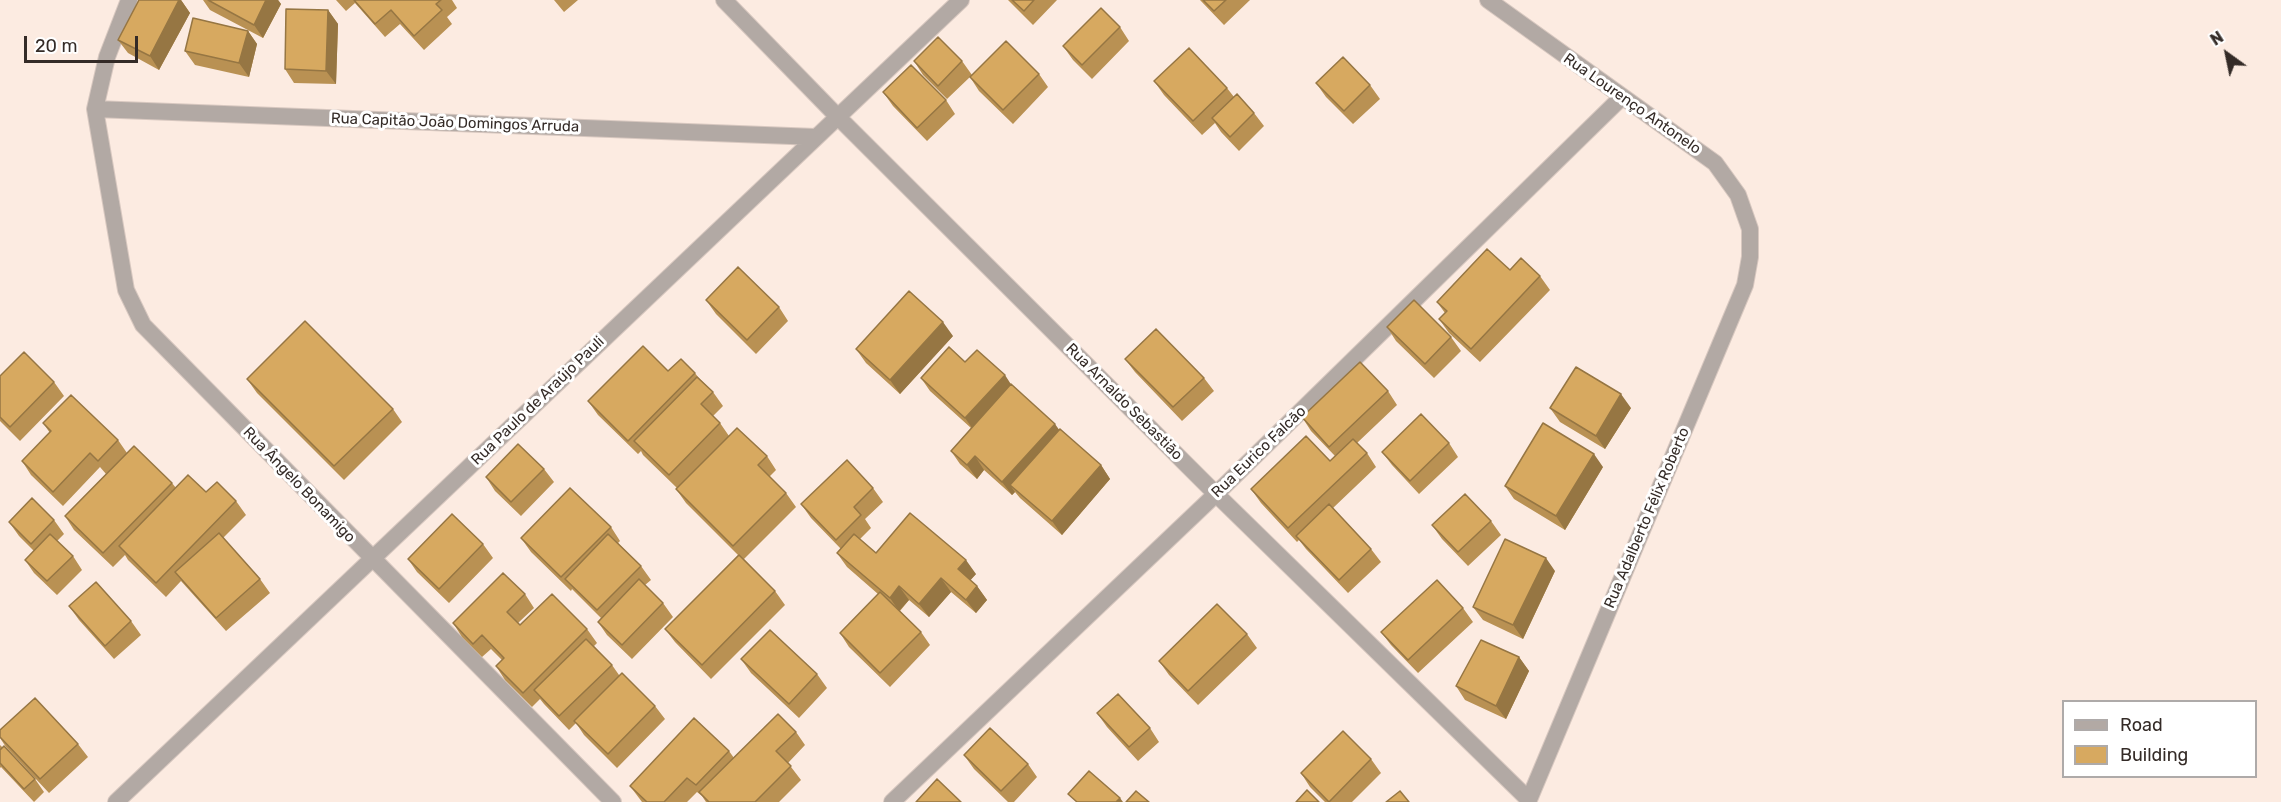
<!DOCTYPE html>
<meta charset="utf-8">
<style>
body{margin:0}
#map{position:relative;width:2281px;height:802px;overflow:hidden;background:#fcebe1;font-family:Rubik,sans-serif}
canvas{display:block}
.legend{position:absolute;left:2062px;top:700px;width:195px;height:78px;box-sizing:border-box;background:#fff;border:2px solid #aeaaa9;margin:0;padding:8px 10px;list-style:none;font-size:18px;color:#342b27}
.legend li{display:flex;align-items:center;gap:12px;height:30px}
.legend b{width:30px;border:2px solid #aeaaa9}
.north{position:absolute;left:2197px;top:24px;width:60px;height:60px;-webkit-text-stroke:4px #fff;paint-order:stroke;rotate:327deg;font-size:16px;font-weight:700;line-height:24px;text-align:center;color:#342b27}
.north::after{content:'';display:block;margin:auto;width:21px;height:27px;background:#342b27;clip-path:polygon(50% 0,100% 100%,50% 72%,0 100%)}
.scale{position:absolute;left:24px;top:36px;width:114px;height:27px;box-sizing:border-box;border:3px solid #342b27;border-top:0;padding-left:8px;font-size:18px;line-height:21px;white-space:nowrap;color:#342b27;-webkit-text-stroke:4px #fff;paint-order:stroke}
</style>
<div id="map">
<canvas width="2281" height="802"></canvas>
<ul class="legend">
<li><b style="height:8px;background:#b2a9a4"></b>Road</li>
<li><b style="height:16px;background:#d7a960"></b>Building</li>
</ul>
<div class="north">N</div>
<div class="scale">20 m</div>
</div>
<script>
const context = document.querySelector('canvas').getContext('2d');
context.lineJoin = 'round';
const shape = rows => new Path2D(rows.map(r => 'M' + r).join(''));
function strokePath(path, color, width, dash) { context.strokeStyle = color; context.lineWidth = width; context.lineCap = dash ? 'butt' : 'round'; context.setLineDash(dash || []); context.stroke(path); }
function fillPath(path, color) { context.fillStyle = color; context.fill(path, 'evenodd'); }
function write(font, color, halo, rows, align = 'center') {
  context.font = font + ' Rubik,sans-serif'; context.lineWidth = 6; context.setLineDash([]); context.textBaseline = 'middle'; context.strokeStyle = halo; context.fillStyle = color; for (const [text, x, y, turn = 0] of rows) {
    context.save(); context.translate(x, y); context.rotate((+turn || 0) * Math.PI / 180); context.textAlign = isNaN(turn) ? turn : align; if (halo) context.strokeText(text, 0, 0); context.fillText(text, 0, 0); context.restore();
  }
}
const minor = shape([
 [129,0,107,57,95,109,126,290,143,325,613,802],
 [724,0,838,117,1216,494,1529,800],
 [1488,0,1715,163,1738,195,1750,229,1750,257,1745,285,1528,802],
 [95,109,816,137],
 [116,802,961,0],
 [892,802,1216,494,1622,97]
]);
const wall = shape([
 [139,0,181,0,190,13,159,70,128,53,118,40],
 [203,0,278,0,281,4,263,38,210,10],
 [336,0,452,0,457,8,447,17,452,24,424,50,400,24,385,37,355,3,346,11],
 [554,0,578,0,564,12],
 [1008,0,1057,0,1033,25],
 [1200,0,1250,0,1224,25],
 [328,10,338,24,336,84,294,83,285,69],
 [1120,27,1129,41,1092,79,1073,60,1063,46],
 [248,31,257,44,249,77,195,65,185,51],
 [914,61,962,61,972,75,1039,74,1048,87,1013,124,979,91,970,77,947,99,923,75],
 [1154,81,1227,88,1234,97,1254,113,1264,126,1239,151,1221,132,1215,123,1202,135,1164,95],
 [1316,83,1370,85,1380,99,1353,124,1326,97],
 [883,92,946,100,955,114,927,141,893,106],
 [1510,270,1540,276,1550,290,1480,362,1449,333,1439,319,1445,313,1437,302],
 [706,300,779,307,788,321,756,354,716,314],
 [1387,327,1451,337,1461,351,1434,378,1396,341],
 [953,336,900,394,866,363,856,349],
 [1125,359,1204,378,1214,391,1182,421,1135,372],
 [965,362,1011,384,1059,430,1101,465,1110,479,1062,535,1020,498,1015,492,1012,495,984,470,977,479,960,464,951,451,971,428,930,391,921,378],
 [668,371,695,373,698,377,713,392,723,406,713,416,720,423,729,436,767,456,776,470,769,477,786,493,796,507,744,559,775,591,785,605,711,679,675,642,665,629,738,555,686,503,676,489,677,488,643,455,641,451,638,454,598,415,588,401],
 [0,376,54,382,64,396,20,441,0,421],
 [247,379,393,409,402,422,344,480,257,393],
 [1388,391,1397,405,1357,443,1367,453,1376,467,1333,508,1371,549,1381,562,1348,593,1306,549,1299,540,1297,542,1261,503,1251,489,1330,461,1335,456,1311,431,1302,417],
 [1550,408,1631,408,1605,449,1560,422],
 [43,423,118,440,127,453,172,483,176,488,206,492,236,501,246,515,223,538,260,579,270,593,226,631,181,581,166,597,128,560,125,555,113,567,74,530,65,516,106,474,100,467,63,506,31,475,22,461,50,433],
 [1449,443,1458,457,1419,494,1392,465,1382,452],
 [1603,467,1565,530,1514,499,1505,486],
 [544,469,554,482,521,516,495,491,486,477],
 [873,488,883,502,865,519,871,528,860,539,876,553,976,574,970,580,977,586,987,600,976,613,951,592,929,617,909,600,900,611,921,632,930,645,890,687,849,647,840,633,878,594,847,567,837,553,841,549,811,518,801,504],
 [54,520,64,534,57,541,73,556,82,570,57,595,34,573,25,560,34,551,19,536,9,522],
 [1491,521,1501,535,1468,566,1442,539,1432,525],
 [611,527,620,541,618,543,641,566,651,580,645,585,663,603,673,617,632,659,607,635,598,622,601,618,572,589,571,591,531,552,521,538],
 [483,544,493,558,449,603,417,572,408,559],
 [1555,571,1523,639,1483,620,1473,607],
 [525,594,534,608,518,623,520,625,587,629,597,643,594,646,612,665,619,675,655,706,665,719,617,768,584,735,576,723,569,730,544,704,540,699,532,707,505,680,496,666,502,660,491,649,482,657,462,637,453,623],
 [69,606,131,621,141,635,114,659,79,620],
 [1463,608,1473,622,1418,673,1391,645,1381,632],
 [1247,634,1257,648,1198,705,1169,675,1159,661],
 [1519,657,1529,671,1506,719,1465,700,1456,686],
 [741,659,817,674,827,688,799,718,751,673],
 [1097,713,1150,728,1159,742,1138,761,1107,727],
 [0,730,78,744,88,757,49,793,6,747,0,738],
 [796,732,805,745,788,763,801,780,779,802,706,802,702,796,697,792,687,802,642,802,630,786,729,751,734,758],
 [0,745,35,779,44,792,34,802,1,767,0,768],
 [964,755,1028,764,1037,777,1014,802,1008,802,974,769],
 [1371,759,1381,773,1352,802,1325,802,1310,787,1301,773]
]);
const shadedWall = shape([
 [179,0,181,0,190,13,159,70,150,56],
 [266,0,278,0,281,4,263,38,254,25],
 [328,10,338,24,336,84,326,71],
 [248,31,257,44,249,77,239,63],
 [943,322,953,336,900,394,890,380],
 [1005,375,1014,389,975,432,965,418],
 [1621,394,1631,408,1605,449,1596,436],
 [1055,424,1065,438,1010,485,1015,492,1012,495,1002,482],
 [1594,454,1603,467,1565,530,1556,516],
 [975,456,984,470,977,479,967,465],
 [1101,465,1110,479,1062,535,1052,521],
 [1546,558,1555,571,1523,639,1513,625],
 [966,560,976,574,968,583,958,569],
 [941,578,951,592,929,617,919,604],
 [899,586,909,600,899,611,890,598],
 [977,586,987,600,976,613,966,600],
 [1519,657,1529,671,1506,719,1496,706],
 [1120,798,1123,802,1116,802]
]);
const building = shape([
 [139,0,179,0,150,56,118,40,139,0],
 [208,0,266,0,254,25,208,0],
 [354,0,441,0,436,4,442,10,414,36,391,10,375,24,354,0],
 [1012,0,1034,0,1024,11,1012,0],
 [1203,0,1226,0,1214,11,1203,0],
 [1101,8,1120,27,1082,65,1063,46,1101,8],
 [286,9,328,10,326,71,285,69,286,9],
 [193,18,248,31,239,63,185,51,193,18],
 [938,37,962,61,938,86,914,61,938,37],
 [1006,41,1039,74,1003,110,970,77,1006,41],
 [1189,48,1227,88,1193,121,1154,81,1189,48],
 [1343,57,1370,85,1344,111,1316,83,1343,57],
 [911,65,946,100,917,128,883,92,911,65],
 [1237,94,1254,113,1230,137,1212,118,1237,94],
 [1487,249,1510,270,1521,258,1540,276,1471,349,1439,319,1447,311,1437,302,1487,249],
 [738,267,779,307,747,340,706,300,738,267],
 [909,291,943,322,890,380,856,349,909,291],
 [1414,300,1451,337,1425,364,1387,327,1414,300],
 [305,321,393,409,334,466,247,379,305,321],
 [1156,329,1204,378,1173,407,1125,359,1156,329],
 [643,346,668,371,681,359,695,373,628,441,588,401,643,346],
 [949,347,965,362,977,350,1005,375,965,418,921,378,949,347],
 [24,352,54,382,10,427,0,417,0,376,24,352],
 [1360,362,1388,391,1329,447,1302,417,1360,362],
 [1576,367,1621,394,1596,436,1550,408,1576,367],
 [697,377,713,392,701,404,720,423,669,475,634,441,697,377],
 [1011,384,1055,424,1002,482,975,456,967,465,951,451,1011,384],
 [71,395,118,440,98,461,90,453,53,492,22,461,51,431,43,423,71,395],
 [1421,414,1449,443,1410,481,1382,452,1421,414],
 [1543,423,1594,454,1556,516,1505,486,1543,423],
 [737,428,767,456,758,465,786,493,733,546,676,489,737,428],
 [1060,429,1101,465,1052,521,1010,485,1060,429],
 [1306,436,1330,461,1353,439,1367,453,1288,528,1251,489,1306,436],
 [518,444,544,469,511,502,486,477,518,444],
 [134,446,172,483,103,553,65,516,134,446],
 [847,460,873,488,854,507,861,515,836,540,801,504,847,460],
 [188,475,206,492,217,482,236,501,156,583,119,546,188,475],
 [570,488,611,527,561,577,521,538,570,488],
 [1465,494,1491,521,1458,552,1432,525,1465,494],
 [32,498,54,520,31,544,9,522,32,498],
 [1329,504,1371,549,1339,580,1296,536,1329,504],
 [910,513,966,560,958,569,977,586,966,600,941,578,919,604,899,586,890,598,837,553,854,534,876,553,910,513],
 [452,514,483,544,439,589,408,559,452,514],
 [219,533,260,579,216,618,175,572,219,533],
 [50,534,73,556,47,581,25,560,50,534],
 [608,534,641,566,597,610,565,579,608,534],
 [1505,539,1546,558,1513,625,1473,607,1505,539],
 [739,555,775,591,702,665,665,629,739,555],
 [503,573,525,594,507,612,520,625,552,594,587,629,523,693,496,666,504,658,482,635,473,644,453,623,503,573],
 [639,579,663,603,622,645,598,622,639,579],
 [1437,580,1463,608,1408,660,1381,632,1437,580],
 [96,582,131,621,105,646,69,606,96,582],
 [880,592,921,632,880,673,840,633,880,592],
 [1217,604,1247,634,1188,691,1159,661,1217,604],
 [770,630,817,674,789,704,741,659,770,630],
 [586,639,612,665,559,716,534,690,586,639],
 [1481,640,1519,657,1496,706,1456,686,1481,640],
 [622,673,655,706,608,754,574,721,622,673],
 [1118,694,1150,728,1129,747,1097,713,1118,694],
 [35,698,78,744,40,779,0,737,0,730,35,698],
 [778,714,796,732,776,751,791,766,755,802,709,802,699,792,778,714],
 [694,718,729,751,696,785,687,778,664,802,647,802,630,786,694,718],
 [990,728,1028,764,1001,791,964,755,990,728],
 [1343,731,1371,759,1329,802,1301,773,1343,731],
 [4,746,35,779,24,789,0,763,0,750,4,746],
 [1089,771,1120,798,1116,802,1077,802,1068,794,1089,771],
 [937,779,961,802,916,802,937,779],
 [1307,790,1319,802,1296,802,1307,790],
 [1136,791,1149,802,1126,802,1136,791],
 [1400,791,1409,802,1386,802,1400,791]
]);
const streetNames = [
 ["Rua Lourenço Antonelo",1632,104,35],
 ["Rua Capitão João Domingos Arruda",455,123,2],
 ["Rua Paulo de Araújo Pauli",538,401,-44],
 ["Rua Arnaldo Sebastião",1124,402,45],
 ["Rua Eurico Falcão",1259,452,-44],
 ["Rua Ângelo Bonamigo",299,485,46],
 ["Rua Adalberto Félix Roberto",1647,518,-67]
];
strokePath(minor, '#d8c8c0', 18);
strokePath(minor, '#b2a9a4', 16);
fillPath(wall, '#b99153');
fillPath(shadedWall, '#967643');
fillPath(building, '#d7a960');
strokePath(building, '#967643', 1.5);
write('15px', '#342b27', '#fff', streetNames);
</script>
